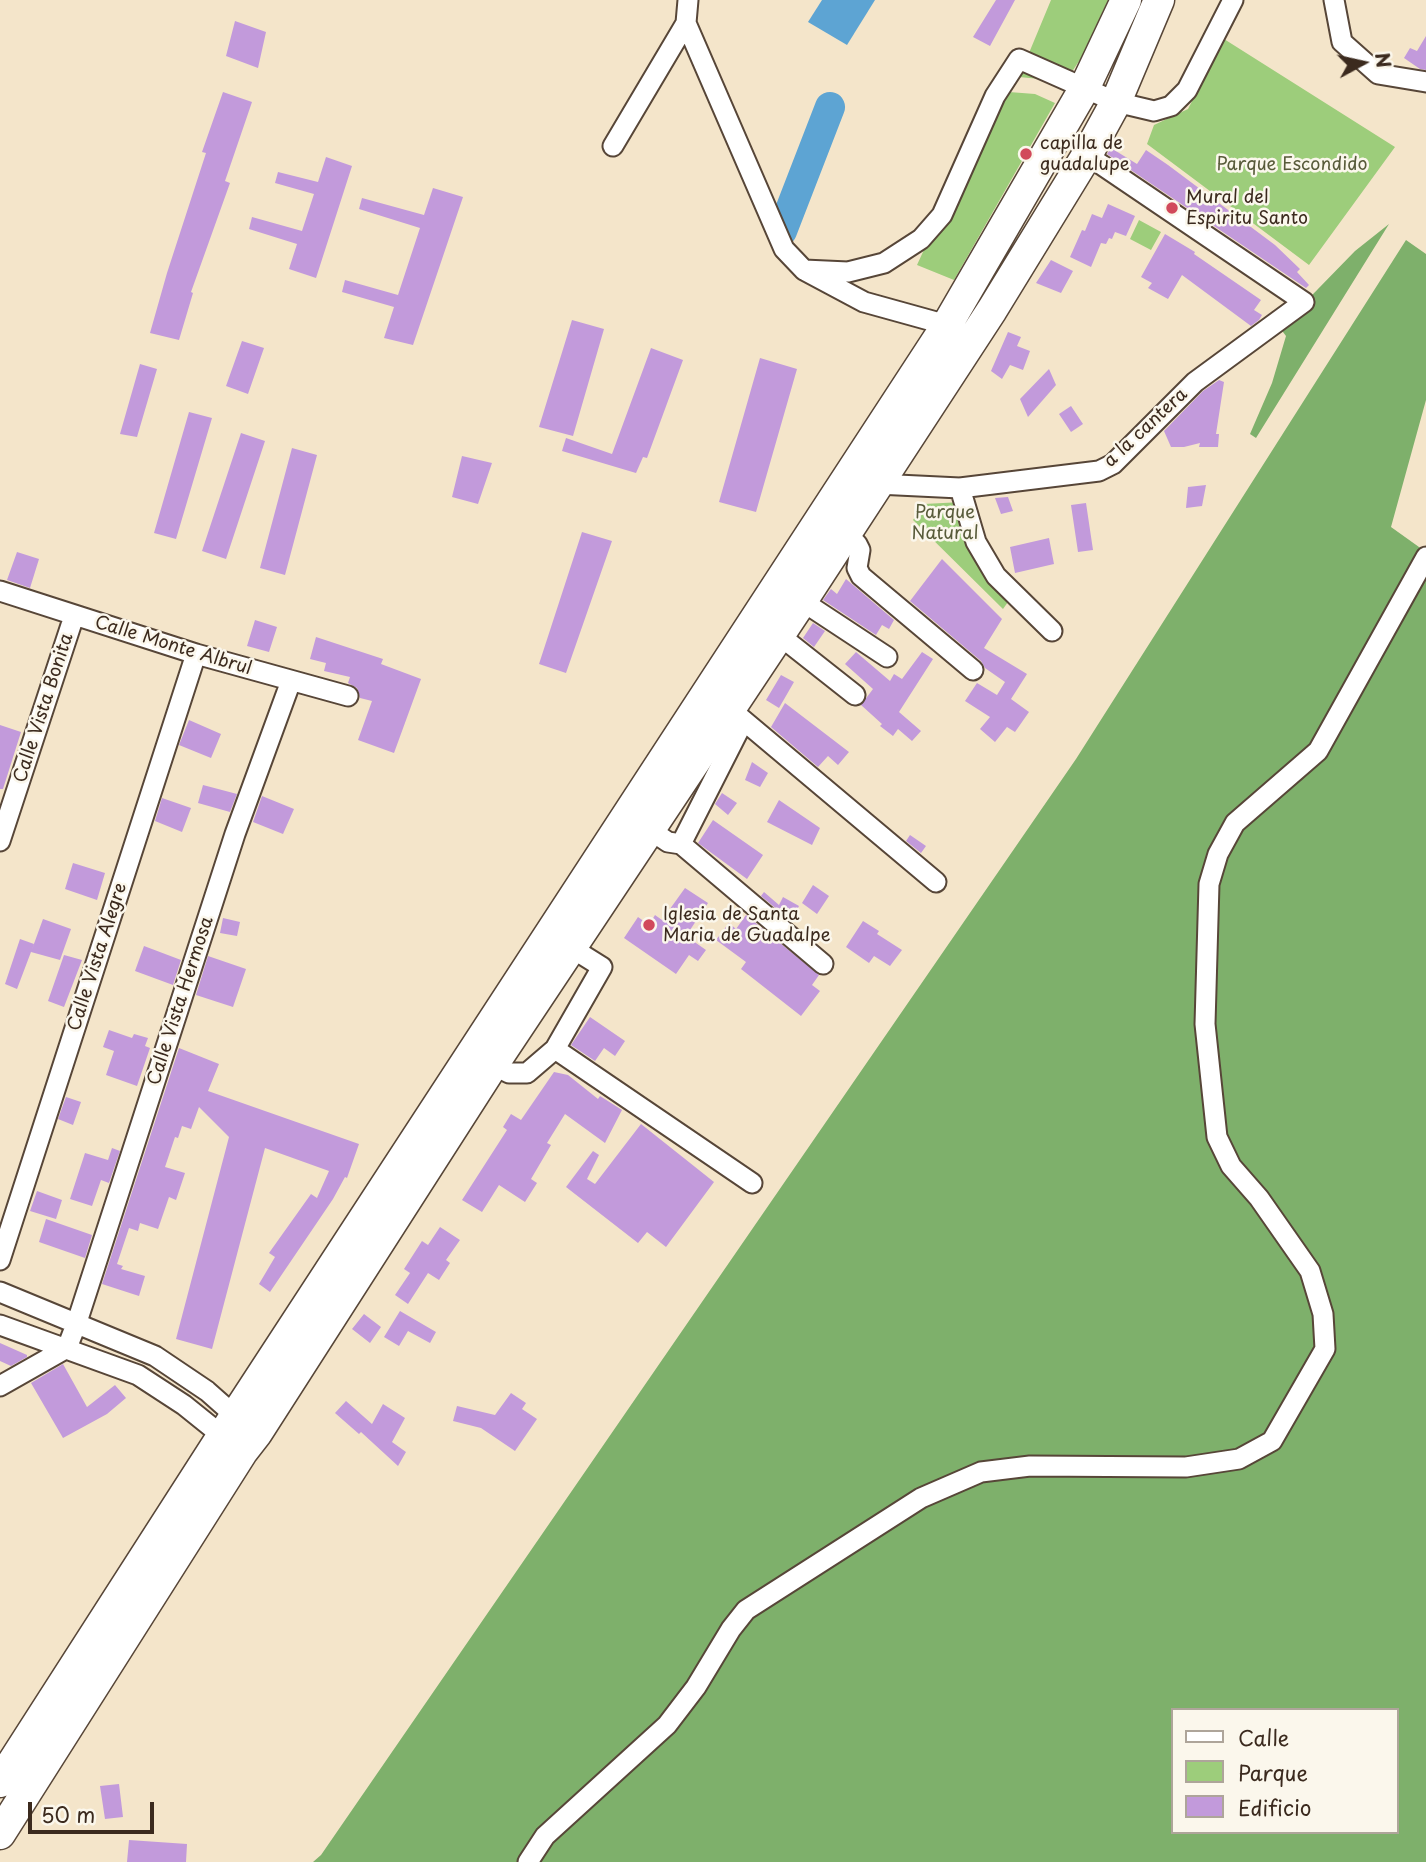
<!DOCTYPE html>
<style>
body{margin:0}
#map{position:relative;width:1426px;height:1862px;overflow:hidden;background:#f4e5ca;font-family:"Playpen Sans",sans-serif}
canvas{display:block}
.legend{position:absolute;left:1171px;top:1708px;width:228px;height:126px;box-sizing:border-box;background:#fbf7ec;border:2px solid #aea59a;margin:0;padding:9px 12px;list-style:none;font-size:21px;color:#3b2a1e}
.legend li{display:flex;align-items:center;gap:14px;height:35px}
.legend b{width:35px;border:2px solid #aea59a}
.north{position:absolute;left:1328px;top:28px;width:70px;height:70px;-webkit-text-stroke:5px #fbf7ec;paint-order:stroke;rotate:82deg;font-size:19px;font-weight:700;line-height:28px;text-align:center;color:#3b2a1e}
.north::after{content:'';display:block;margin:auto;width:24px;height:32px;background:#3b2a1e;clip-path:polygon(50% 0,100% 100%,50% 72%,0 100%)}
.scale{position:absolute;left:28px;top:1802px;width:126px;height:32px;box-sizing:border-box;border:4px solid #3b2a1e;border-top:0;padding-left:9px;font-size:21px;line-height:24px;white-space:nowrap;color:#3b2a1e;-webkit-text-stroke:5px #fbf7ec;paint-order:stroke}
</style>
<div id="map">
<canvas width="1426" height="1862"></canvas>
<ul class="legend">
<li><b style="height:9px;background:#fff"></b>Calle</li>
<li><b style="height:19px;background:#9dcd7b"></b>Parque</li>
<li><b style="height:19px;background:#c29adb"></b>Edificio</li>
</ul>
<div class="north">N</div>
<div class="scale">50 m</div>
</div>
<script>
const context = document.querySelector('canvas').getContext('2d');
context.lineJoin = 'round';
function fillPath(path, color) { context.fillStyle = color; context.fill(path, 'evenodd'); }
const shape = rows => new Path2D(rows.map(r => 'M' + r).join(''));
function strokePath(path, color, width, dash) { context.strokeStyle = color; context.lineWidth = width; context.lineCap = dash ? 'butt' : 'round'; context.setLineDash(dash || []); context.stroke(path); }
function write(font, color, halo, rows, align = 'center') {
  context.font = font + ' "Playpen Sans",sans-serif'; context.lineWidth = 5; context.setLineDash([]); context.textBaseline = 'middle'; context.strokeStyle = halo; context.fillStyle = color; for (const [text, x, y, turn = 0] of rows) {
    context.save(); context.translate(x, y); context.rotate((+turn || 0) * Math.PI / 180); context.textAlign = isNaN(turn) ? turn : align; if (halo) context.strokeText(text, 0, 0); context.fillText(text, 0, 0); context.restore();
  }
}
const green = shape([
 [1051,0,1108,0,1081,58,1062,87,1040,79,1019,77],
 [1224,39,1395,147,1309,265,1147,144,1154,125,1188,109],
 [1009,92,1035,94,1055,103,954,280,917,265,989,107],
 [1139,220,1161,232,1151,250,1130,239],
 [962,502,1013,595,1003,609,913,520,924,504]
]);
const forest = shape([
 [1389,224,1256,438,1250,434,1272,383,1286,336,1280,328,1355,251],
 [1406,240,1426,254,1426,400,1391,527,1426,552,1426,1862,313,1862,321,1855,1076,759],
 [1172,1710,1396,1710,1396,1832,1172,1832]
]);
const water = shape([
 [822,0,875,0,847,45,808,22]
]);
const river = shape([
 [782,231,830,107]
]);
const building = shape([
 [996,0,1015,0,990,46,973,37],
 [235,21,266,32,258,68,226,56],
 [1426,36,1426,70,1420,69,1404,58,1410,48,1417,51],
 [223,92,252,102,225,181,230,183,191,292,193,293,179,340,150,333,167,273,206,153,202,152],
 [1111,148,1137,164,1146,150,1168,165,1275,245,1300,269,1297,272,1309,285,1306,288,1107,154],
 [326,157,352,166,316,278,289,269,297,244,249,229,252,217,302,231,314,194,275,183,278,172,318,182],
 [433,188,463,197,413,345,384,338,394,307,342,292,345,280,398,295,420,228,359,209,362,198,424,215],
 [1108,204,1135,216,1126,236,1115,232,1112,239,1109,238,1106,244,1101,243,1091,267,1070,257,1082,230,1085,231,1092,214,1102,218],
 [1165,234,1195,252,1194,254,1261,300,1254,310,1262,315,1259,320,1251,326,1182,275,1168,299,1148,288,1152,283,1141,277],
 [1051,260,1073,271,1061,293,1036,283],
 [572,320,604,329,573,436,539,427],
 [1008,332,1021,337,1017,346,1030,351,1023,370,1010,365,1002,379,991,371],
 [242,341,264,348,248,394,226,386],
 [651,348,683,360,647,458,643,457,636,473,562,451,566,438,612,454],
 [760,358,797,369,756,512,719,502],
 [140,364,157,369,137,437,120,434],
 [1049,369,1056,385,1028,417,1020,399],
 [1219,380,1224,382,1216,434,1219,434,1218,447,1199,447,1200,443,1184,447,1171,447,1164,431,1203,391],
 [1071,406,1083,424,1071,432,1059,414],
 [189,412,212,418,176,539,154,533],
 [241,433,265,441,226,559,202,551],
 [292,448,317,455,285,575,260,568],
 [462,456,492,463,478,504,452,497],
 [1206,485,1202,506,1186,508,1188,487],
 [1008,497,1013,511,1001,514,995,498],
 [1086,503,1093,550,1078,552,1071,505],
 [582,532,612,541,566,673,539,664],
 [1049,538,1054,564,1015,573,1010,547],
 [17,552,39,559,30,588,7,580],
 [942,559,1002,619,984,648,1027,674,1011,699,1029,712,1015,732,1007,727,995,742,980,729,990,717,965,701,977,683,997,695,1005,682,985,668,981,661,910,601],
 [846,579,894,620,889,629,882,625,876,635,823,600,831,589,837,594],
 [255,620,277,627,269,652,247,646],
 [813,623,825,631,814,647,803,638],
 [316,637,383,659,381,664,421,679,394,753,358,740,372,701,360,698,357,688,348,683,350,677,324,671,326,663,310,659],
 [856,652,890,681,894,674,902,679,922,652,933,659,899,712,921,731,912,741,898,729,893,736,880,726,882,724,861,705,873,689,845,664],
 [781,675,794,682,779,708,766,700],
 [785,703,849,752,838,765,828,756,818,767,771,727],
 [189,720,221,734,211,758,179,745],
 [0,725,21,732,3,789,0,789],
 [752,762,768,773,760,787,745,780],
 [203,785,237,794,230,812,198,803],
 [722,793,737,803,728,815,715,804],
 [262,796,294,809,283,834,253,822],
 [162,798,191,808,182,832,155,821],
 [779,800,820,828,812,845,767,822],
 [713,820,763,855,747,879,698,843],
 [910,835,926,846,921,853,906,841],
 [73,863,105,873,97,900,65,889],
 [813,885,829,896,817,914,802,903],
 [685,888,708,903,686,936,706,950,698,961,689,955,676,974,624,938,638,917,649,925,655,915,662,920],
 [764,892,779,905,783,897,799,906,791,921,761,896],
 [746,915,819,975,812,985,820,991,801,1016,741,969,746,962,716,940,729,923,736,929],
 [223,918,240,922,237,936,220,933],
 [43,919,71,929,60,960,31,952],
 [863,921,879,931,877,934,902,950,890,966,874,956,869,963,846,947],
 [20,939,34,944,17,989,5,984],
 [144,946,181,960,173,985,135,971],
 [64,955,82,960,64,1007,48,1001],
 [208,956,246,969,233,1007,196,995],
 [590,1017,625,1041,615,1056,604,1048,595,1061,571,1045],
 [109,1030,132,1038,134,1034,148,1038,145,1046,150,1048,137,1086,106,1075,114,1051,103,1047],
 [179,1048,219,1064,208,1091,359,1144,347,1178,345,1177,333,1199,270,1292,259,1284,275,1257,269,1253,311,1194,317,1198,329,1171,265,1148,212,1349,176,1339,229,1137,199,1107,191,1129,182,1126,178,1138,175,1137,165,1167,185,1173,176,1200,169,1197,158,1229,140,1223,138,1231,129,1228,117,1264,123,1266,121,1269,145,1276,139,1296,102,1284],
 [554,1072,568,1075,598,1099,600,1096,622,1110,605,1143,565,1114,547,1143,551,1145,531,1179,537,1183,525,1202,499,1185,482,1212,462,1200,507,1130,503,1127,511,1114,521,1120],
 [66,1097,81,1102,73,1125,58,1119],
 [641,1124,714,1182,666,1247,647,1232,638,1243,566,1187,593,1151,599,1155,587,1179,595,1184],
 [112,1148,120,1151,109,1183,101,1180,92,1206,70,1199,85,1153,108,1160],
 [37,1191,62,1200,56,1219,30,1211],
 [46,1219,92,1235,85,1258,39,1242],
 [440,1227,460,1240,446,1260,450,1263,439,1280,428,1273,408,1304,395,1295,410,1273,404,1269,422,1241,428,1245],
 [400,1311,436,1332,430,1343,408,1331,399,1346,384,1337],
 [364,1314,381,1327,370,1343,352,1329],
 [0,1343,27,1355,27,1357,11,1366,0,1361],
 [63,1364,87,1407,115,1385,126,1398,107,1414,63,1438,31,1383],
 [511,1393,526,1403,522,1409,537,1419,515,1451,481,1428,453,1421,457,1406,495,1415],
 [346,1401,372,1424,383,1404,405,1418,392,1442,406,1452,398,1466,361,1432,359,1434,335,1413],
 [119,1784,123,1817,105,1819,100,1786],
 [129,1840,187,1844,186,1862,127,1862]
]);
const street = shape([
 [688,0,686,23,784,249,804,270,864,302,947,325],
 [1334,0,1342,42,1378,74,1426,82],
 [613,146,686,23],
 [804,270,848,272,884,263,921,239,942,215,995,96,1019,59,1116,102,1154,111,1171,106,1187,90,1233,0],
 [877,484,960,488,1099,471,1113,464,1195,382,1304,302,1087,155],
 [960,488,976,542,996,576,1052,631],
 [837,527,857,544,860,550,857,568,861,576,973,670],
 [0,591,196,654,348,696],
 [802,601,887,657],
 [779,635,855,695],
 [730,709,936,882],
 [650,830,668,842,681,844,823,964],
 [0,841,74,616],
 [681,844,743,722],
 [555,1049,602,967,562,942],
 [493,1065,509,1073,527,1073,555,1049,752,1183],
 [0,1260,196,654],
 [0,1292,155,1356,207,1391,242,1422],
 [0,1325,138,1375,184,1405,230,1442],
 [0,1386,67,1348,77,1322,235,834,291,681],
 [528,1862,545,1836,667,1725,696,1687,731,1629,746,1610,921,1498,981,1472,1030,1466,1186,1467,1239,1459,1272,1441,1325,1349,1323,1314,1310,1271,1259,1198,1231,1166,1217,1137,1205,1024,1209,884,1218,854,1235,823,1318,751,1426,557]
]);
const primary = shape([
 [0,1782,235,1416,947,325,1084,89,1126,0],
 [0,1834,243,1451,257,1433,493,1065,802,601,992,310,1087,155,1116,102,1159,0]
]);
const markers = [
 [1026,154,7,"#d1495b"],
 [1172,208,7,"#d1495b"],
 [649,925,7,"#d1495b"]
];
const poiNames = [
 ["capilla de",1040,144],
 ["guadalupe",1040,165],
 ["Mural del",1186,198],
 ["Espiritu Santo",1186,219],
 ["Iglesia de Santa",663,915],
 ["Maria de Guadalpe",663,936]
];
const parkNames = [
 ["Parque Escondido",1292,165],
 ["Parque",945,513],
 ["Natural",945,534]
];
const streetNames = [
 ["a la cantera",1146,428,-43],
 ["Calle Monte Albrul",173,646,17],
 ["Calle Vista Bonita",44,708,-72],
 ["Calle Vista Alegre",98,957,-72],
 ["Calle Vista Hermosa",181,1001,-72]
];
fillPath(green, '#9dcd7b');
fillPath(forest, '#7eb06b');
fillPath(water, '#5da4d3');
strokePath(river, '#5da4d3', 30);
fillPath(building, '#c29adb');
strokePath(street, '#574638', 23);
strokePath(primary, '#574638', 33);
strokePath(street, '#fff', 19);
strokePath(primary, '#fff', 30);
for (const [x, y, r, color] of markers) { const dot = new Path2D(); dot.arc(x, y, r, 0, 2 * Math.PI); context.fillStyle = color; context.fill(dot); strokePath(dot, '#fbf7ec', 2.5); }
write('18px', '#3b2a1e', '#fbf7ec', poiNames, 'left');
write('18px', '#585b3a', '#fbf7ec', parkNames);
write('18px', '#3b2a1e', '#fbf7ec', streetNames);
</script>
